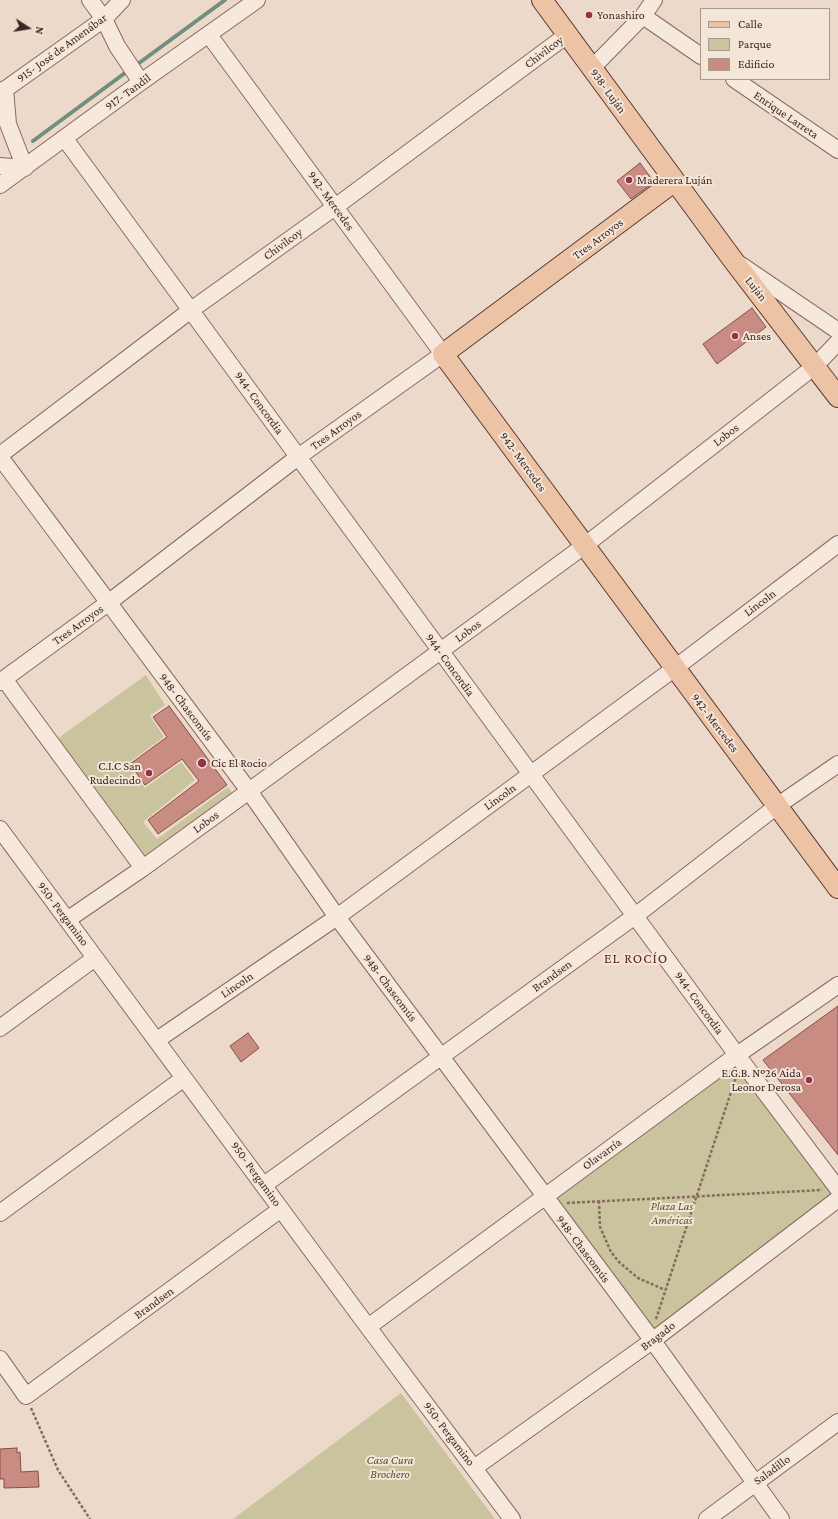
<!DOCTYPE html>
<meta charset="utf-8">
<style>
body{margin:0}
#map{position:relative;width:838px;height:1519px;overflow:hidden;background:#edd9ca;font-family:"Crimson Pro",serif}
canvas{display:block}
.legend{position:absolute;left:700px;top:8px;width:130px;height:72px;box-sizing:border-box;background:#f4e5d9;border:1px solid #aa998f;margin:0;padding:5px 7px;list-style:none;font-size:12px;color:#3a2721}
.legend li{display:flex;align-items:center;gap:8px;height:20px}
.legend b{width:20px;border:1px solid #aa998f}
.north{position:absolute;left:8px;top:8px;width:40px;height:40px;-webkit-text-stroke:3px #f4e5d9;paint-order:stroke;rotate:102deg;font-size:11px;font-weight:700;line-height:16px;text-align:center;color:#3a2721}
.north::after{content:'';display:block;margin:auto;width:14px;height:18px;background:#3a2721;clip-path:polygon(50% 0,100% 100%,50% 72%,0 100%)}
</style>
<div id="map">
<canvas width="838" height="1519"></canvas>
<ul class="legend">
<li><b style="height:5px;background:#ecc3a5"></b>Calle</li>
<li><b style="height:11px;background:#cac49e"></b>Parque</li>
<li><b style="height:11px;background:#c88c82"></b>Edificio</li>
</ul>
<div class="north">N</div>
</div>
<script>
const context = document.querySelector('canvas').getContext('2d');
context.lineJoin = 'round';
function fillPath(path, color) { context.fillStyle = color; context.fill(path, 'evenodd'); }
const shape = rows => new Path2D(rows.map(r => 'M' + r).join(''));
function strokePath(path, color, width, dash) { context.strokeStyle = color; context.lineWidth = width; context.lineCap = dash ? 'butt' : 'round'; context.setLineDash(dash || []); context.stroke(path); }
function write(font, color, halo, rows, align = 'center') {
  context.font = font + ' "Crimson Pro",serif'; context.lineWidth = 4; context.setLineDash([]); context.textBaseline = 'middle'; context.strokeStyle = halo; context.fillStyle = color; for (const [text, x, y, turn = 0] of rows) {
    context.save(); context.translate(x, y); context.rotate((+turn || 0) * Math.PI / 180); context.textAlign = isNaN(turn) ? turn : align; if (halo) context.strokeText(text, 0, 0); context.fillText(text, 0, 0); context.restore();
  }
}
const green = shape([
 [146,675,165,705,150,716,164,737,127,764,145,788,181,762,195,780,143,822,157,839,228,787,233,794,144,859,57,739],
 [737,1055,838,1189,652,1341,544,1197],
 [401,1393,495,1519,233,1519]
]);
const stream = shape([
 [135,66,225,0],
 [33,141,129,70]
]);
const building = shape([
 [640,163,654,182,631,199,617,181,640,163],
 [752,308,766,327,717,364,703,344,752,308],
 [169,706,227,785,158,834,148,820,199,781,182,759,145,785,130,764,167,737,153,717,169,706],
 [838,1006,838,1155,763,1060,838,1006],
 [248,1033,259,1048,241,1062,230,1046,248,1033],
 [17,1448,17,1453,20,1452,21,1472,38,1471,39,1487,4,1488,4,1479,0,1479,0,1449,17,1448]
]);
const path = shape([
 [599,1201,600,1227,611,1252,619,1262,638,1278,665,1290],
 [567,1203,822,1190],
 [656,1319,736,1077],
 [31,1408,58,1470,90,1519]
]);
const minor = shape([
 [90,0,104,19,117,46,141,82],
 [643,16,701,56],
 [592,68,643,16,654,0],
 [734,79,838,150],
 [0,93,104,19,122,0],
 [65,139,737,1055,838,1189],
 [0,166,25,168,8,124,5,89],
 [0,185,141,82,257,0],
 [741,265,838,331],
 [0,455,191,310,335,207,567,35],
 [0,457,249,791,337,917,650,1337,781,1519],
 [4,679,143,868],
 [0,682,108,603,298,457,443,354,209,35],
 [0,829,368,1327,512,1519],
 [67,920,143,868,249,791,584,546,815,366,838,342],
 [0,1028,95,958],
 [157,1040,337,917,675,668,838,544],
 [264,1185,635,916,777,806,838,764],
 [0,1213,184,1078],
 [368,1327,737,1055,838,985],
 [0,1359,26,1396,281,1209],
 [474,1468,652,1341,838,1199],
 [707,1519,838,1422]
]);
const major = shape([
 [542,0,733,260,838,397],
 [675,181,443,354,838,888]
]);
const markers = [
 [589,15,4,"#94324d"],
 [629,180,4,"#94324d"],
 [735,336,4,"#94324d"],
 [202,763,5,"#94324d"],
 [149,773,4,"#94324d"],
 [809,1080,4,"#94324d"]
];
const poiNames = [
 ["Yonashiro",597,15],
 ["Maderera Luján",637,180],
 ["Anses",743,336],
 ["Cic El Rocio",211,763],
 ["C.I.C San",141,766,"right"],
 ["Rudecindo",141,780,"right"],
 ["E.G.B. Nº26 Aida",801,1073,"right"],
 ["Leonor Derosa",801,1087,"right"]
];
const streetNames = [
 ["915- José de Amenábar",62,48,-36],
 ["Chivilcoy",544,52,-37],
 ["938- Luján",608,91,54],
 ["917- Tandil",128,92,-36],
 ["Enrique Larreta",786,115,34],
 ["942- Mercedes",331,201,54],
 ["Tres Arroyos",598,239,-37],
 ["Chivilcoy",283,244,-36],
 ["Luján",756,289,52],
 ["944- Concordia",259,403,54],
 ["Tres Arroyos",336,430,-36],
 ["Lobos",726,435,-38],
 ["942- Mercedes",523,462,54],
 ["Lincoln",760,603,-37],
 ["Tres Arroyos",78,625,-36],
 ["Lobos",468,631,-36],
 ["944- Concordia",450,665,54],
 ["948- Chascomús",186,707,53],
 ["942- Mercedes",715,723,53],
 ["Lincoln",500,797,-36],
 ["Lobos",206,822,-36],
 ["950- Pergamino",63,914,53],
 ["Brandsen",552,976,-36],
 ["Lincoln",237,985,-34],
 ["948- Chascomús",390,988,53],
 ["944- Concordia",699,1003,54],
 ["Olavarría",602,1154,-36],
 ["950- Pergamino",256,1174,54],
 ["948- Chascomús",583,1249,53],
 ["Brandsen",154,1303,-36],
 ["Bragado",658,1336,-37],
 ["950- Pergamino",449,1434,53],
 ["Saladillo",772,1470,-36]
];
const parkNames = [
 ["Plaza Las",672,1206],
 ["Américas",672,1220],
 ["Casa Cura",390,1460],
 ["Brochero",390,1474]
];
const quarterNames = [
 ["EL ROCÍO",636,959]
];
fillPath(green, '#cac49e');
strokePath(stream, '#718f80', 4);
fillPath(building, '#c88c82');
strokePath(building, '#864e46', 1);
strokePath(minor, '#886a5f', 18);
strokePath(major, '#573a33', 22);
strokePath(path, '#886a5f', 2.5, [3, 2]);
strokePath(minor, '#f7e8dd', 16);
strokePath(major, '#ecc3a5', 20);
for (const [x, y, r, color] of markers) { const dot = new Path2D(); dot.arc(x, y, r, 0, 2 * Math.PI); context.fillStyle = color; context.fill(dot); strokePath(dot, '#f4e5d9', 1.5); }
write('12px', '#3a2721', '#f4e5d9', poiNames, 'left');
write('12px', '#3a2721', '#f4e5d9', streetNames);
write('italic 12px', '#555429', '#f4e5d9', parkNames);
context.letterSpacing = '1px';
write('14px', '#642327', '#f4e5d9', quarterNames);
context.letterSpacing = '0px';
</script>
